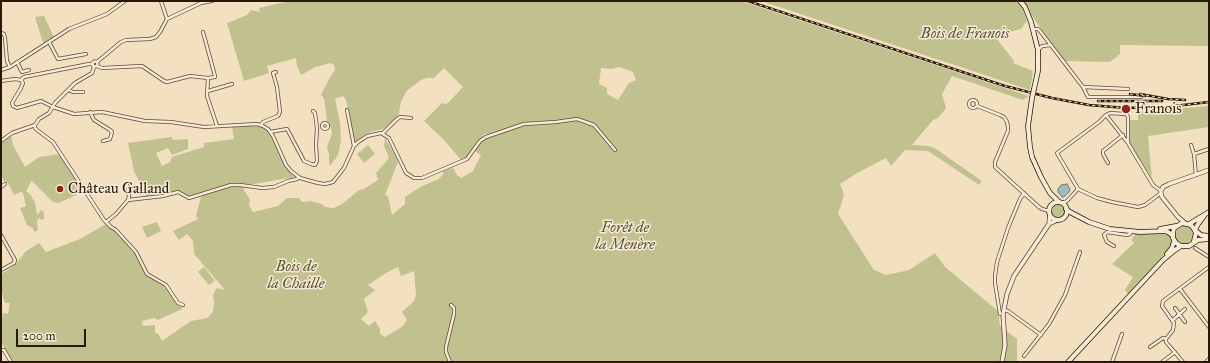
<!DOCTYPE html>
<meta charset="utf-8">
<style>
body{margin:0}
#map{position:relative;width:1210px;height:363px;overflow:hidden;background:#f3e0c1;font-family:"IM FELL Great Primer",serif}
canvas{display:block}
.frame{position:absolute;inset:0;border:2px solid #291708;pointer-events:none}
.scale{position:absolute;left:16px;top:329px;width:70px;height:18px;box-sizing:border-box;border:2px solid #291708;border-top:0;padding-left:5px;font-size:12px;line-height:14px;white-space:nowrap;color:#291708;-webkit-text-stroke:3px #f7ebd7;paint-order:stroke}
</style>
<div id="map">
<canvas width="1210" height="363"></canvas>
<div class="frame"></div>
<div class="scale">200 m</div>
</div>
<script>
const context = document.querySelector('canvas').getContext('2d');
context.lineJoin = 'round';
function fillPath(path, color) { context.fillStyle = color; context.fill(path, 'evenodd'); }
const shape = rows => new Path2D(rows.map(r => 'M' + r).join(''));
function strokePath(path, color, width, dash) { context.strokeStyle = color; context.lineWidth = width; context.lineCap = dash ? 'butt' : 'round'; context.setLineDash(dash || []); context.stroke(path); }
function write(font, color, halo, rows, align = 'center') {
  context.font = font + ' "IM FELL Great Primer",serif'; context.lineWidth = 3; context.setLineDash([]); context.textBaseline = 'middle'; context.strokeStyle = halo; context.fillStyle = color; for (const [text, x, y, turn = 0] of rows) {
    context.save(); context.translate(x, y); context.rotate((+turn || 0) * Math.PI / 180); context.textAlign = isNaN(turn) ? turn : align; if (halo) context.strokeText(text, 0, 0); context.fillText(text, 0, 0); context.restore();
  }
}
const green = shape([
 [290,1,741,1,1029,96,1023,100,952,76,942,94,946,108,938,118,933,120,912,145,929,146,936,149,982,181,979,185,928,151,905,150,891,166,886,158,857,173,840,184,844,195,838,214,874,270,886,275,909,270,935,253,945,267,998,311,1000,326,1017,339,1017,362,13,362,1,342,1,324,3,313,8,314,10,303,5,303,3,298,3,294,1,292,1,274,15,265,26,251,39,243,46,252,80,239,106,224,115,231,136,253,144,271,147,275,168,289,176,301,182,305,182,309,158,320,154,318,142,321,143,326,155,325,155,332,159,335,162,341,191,321,207,318,213,312,214,302,213,295,215,291,217,288,225,290,194,254,193,241,187,234,179,240,173,231,198,219,196,216,199,204,202,194,189,197,179,192,163,195,146,196,134,171,128,143,172,137,173,140,188,139,188,149,172,155,168,148,156,153,162,166,170,162,172,157,175,156,204,147,204,143,234,139,232,127,254,125,262,127,269,132,288,169,295,177,254,184,242,184,244,190,250,200,249,205,253,212,278,206,287,198,299,198,302,202,311,201,322,204,325,207,334,208,342,204,359,190,364,189,378,180,376,173,389,158,384,146,385,138,394,153,398,162,385,195,388,196,392,215,405,204,405,197,420,187,439,179,439,178,442,176,444,171,453,168,457,175,461,178,473,171,481,155,475,151,480,143,486,138,490,137,486,133,478,140,466,158,461,160,443,139,424,121,442,103,447,104,463,87,444,68,434,78,427,78,421,80,409,89,406,92,401,102,398,117,383,129,370,132,362,136,355,143,346,100,343,96,335,99,340,123,341,140,338,155,330,166,329,163,329,154,327,147,332,133,329,122,327,121,324,98,321,95,329,79,335,70,334,65,331,63,315,67,301,75,297,66,296,58,267,66,269,73,244,81,227,23,247,15,251,10,260,12,259,8],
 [619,67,633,72,636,80,629,83,618,100,607,94,607,88,599,84,601,68,611,69],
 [398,267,401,276,414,271,416,295,414,301,402,312,407,320,403,326,385,337,380,334,380,329,375,321,369,326,361,319,368,312,364,299,375,290,368,285,386,273],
 [761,1,1209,1,1209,46,1120,45,1120,54,1110,62,1065,61,1064,60,1026,8,1023,11,1027,21,1021,29,1005,33,997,39,1014,61,1013,63,1033,71,1030,90],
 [44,16,54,37,43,43,35,17],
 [1209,106,1209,127,1148,136,1152,178,1129,143,1129,120,1138,120,1138,111,1164,110],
 [11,135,13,145,25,167,39,157,60,154,81,187,75,190,78,194,59,203,53,202,32,181,31,182,26,191,31,195,32,198,35,202,37,215,41,210,44,212,44,219,42,220,39,218,37,221,38,230,34,232,33,228,27,225,20,208,26,206,23,193,21,192,14,195,8,183,4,181,1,175,1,143],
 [368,145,375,154,364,163,357,154],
 '1051 211a7 7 0 1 1 14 0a7 7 0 1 1-14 0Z',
 [157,222,161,231,147,238,142,227],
 [1184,225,1191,227,1194,233,1191,241,1184,245,1176,241,1175,238,1177,230],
 [1136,233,1168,234,1170,235,1171,242,1171,245,1162,257,1128,294,1125,290,1133,277,1112,264,1134,243,1131,240],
 [204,267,215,281,209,285,198,272]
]);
const water = shape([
 [1067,184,1070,189,1069,192,1064,197,1062,197,1058,192,1058,189,1061,185,1067,184]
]);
const minor = shape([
 [161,1,167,19],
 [167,19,201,3,212,1],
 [1033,29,1038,29,1040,31,1083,87,1088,97,1141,97],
 [203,32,215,76,215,77,208,78],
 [1,33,4,34,5,38,7,61,10,67],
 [49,42,58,59,86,54],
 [1038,50,1042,46,1051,45],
 '92.5 64a2.5 2.5 0 1 1 5 0a2.5 2.5 0 1 1-5 0Z',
 [17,62,22,72,29,70],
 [97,62,121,42,126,40,150,39,156,37,160,32,167,19],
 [97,66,102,68,142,66,164,81,167,82,190,76,208,78,207,96,217,126],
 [1,70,10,67,69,29,107,14,125,1],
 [21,80,23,83,21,88,12,103,13,106,17,108,41,101,53,107,74,114,102,112,145,121,171,122,204,127,257,124,263,126,268,129,273,136,286,165,291,171,300,178,318,183,325,184,333,182,344,168,354,146,358,142,367,136,381,133,389,138,406,173,414,178,422,178,467,159,480,141,486,137,524,124,556,122,577,119,594,125,615,150],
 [21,80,24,77,89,64,93,64],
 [1,81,15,79,21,80],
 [1083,87,1128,89],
 [69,90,73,92,83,92],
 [208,91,232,84],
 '969 104a4 4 0 1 1 8 0a4 4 0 1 1-8 0Z',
 [977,106,1000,115,1004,117,1007,122,1008,127,1008,131,995,162,995,167,1039,207,1042,209,1049,211],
 [347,110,354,146],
 [90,112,94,120,110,130,112,132,110,139,103,141],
 [1106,115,1128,143,1153,185,1161,191,1161,193,1145,205,1138,207,1112,202,1097,198,1078,189,1057,153,1099,122,1106,115,1110,113,1125,114,1127,115,1128,117,1128,143],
 '322 126a3 3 0 1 1 6 0a3 3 0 1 1-6 0Z',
 [35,125,35,128,37,130,53,142,104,220,111,227,116,230,136,252,147,274,166,285,178,303,183,305],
 [261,125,263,122,278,116,280,112,277,87,273,73,276,72],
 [270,132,287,129,304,161,311,164,315,165,317,161,316,145,317,128,315,113,313,111],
 [383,133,396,120,400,117,411,118],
 [1,141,12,133,35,125,39,119,49,113,55,103,75,83,92,73,94,67],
 [1191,145,1194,154],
 [1108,163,1103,154,1103,151,1123,135],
 [1196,175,1194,154,1209,149],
 [1,187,5,184],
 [128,200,163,196,178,192,189,198,231,185,240,185,262,188,274,187,288,181,297,179,299,177],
 [1062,203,1067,201,1078,189],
 [106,222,116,214,128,200,129,197,127,184],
 [1,235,15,260,14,263,1,270],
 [1114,246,1107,242,1104,235,1107,232,1127,235,1130,234,1131,232],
 [1195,248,1209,257],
 [1180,289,1209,327],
 [1175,308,1185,322],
 [1004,310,1008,311,1041,335],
 [1000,314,995,283,995,276,997,262,1008,228,1020,199,1024,193],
 [1172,321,1185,309],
 [1150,347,1163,338,1166,339],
 [1,350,4,350,11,362],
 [1024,356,1049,324,1065,295,1080,252],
 [450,362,446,352,446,347,454,314,454,308,451,305],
 [1112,362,1122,334],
 [1162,362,1175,352],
 [1183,362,1166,342,1166,339,1173,330,1174,323,1162,306,1163,301,1209,267],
 [1206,362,1209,359]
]);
const tertiary = shape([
 [1161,191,1163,187,1169,184,1209,170],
 [1161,193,1162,197,1178,217,1185,223],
 [1049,224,1057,220],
 [1002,362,1005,345,1003,314,1007,294,1014,276,1049,224,1050,215]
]);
const secondary = shape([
 [1020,1,1025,7,1031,22,1038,50,1038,71,1034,89],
 [1032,98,1028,126,1030,147,1032,157,1041,177,1050,193,1059,202],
 '1049 211a9 9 0 1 1 18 0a9 9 0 1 1-18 0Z',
 [1066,209,1070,212,1089,222,1110,229,1140,232,1165,231,1168,232,1173,236],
 [1189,224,1209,212],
 [1160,229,1176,226],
 [1195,230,1198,224,1204,216],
 [1196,231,1201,235,1209,236],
 [1194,241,1196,233,1194,229,1191,225,1182,223,1179,225,1174,228,1173,233,1173,238,1176,243,1181,246,1189,246,1198,240,1209,239],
 [1167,254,1172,248,1174,241],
 [1068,362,1163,260,1175,250,1181,246]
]);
const rail = shape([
 [748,1,1005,86,1052,98,1089,105,1126,108,1166,107,1209,102],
 [1130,94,1145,96],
 [1140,94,1168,99,1185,100],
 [1098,101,1162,101]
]);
const secondaryBridge = shape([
 [1032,98,1034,89]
]);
const markers = [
 [1126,109,5,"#8f2418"],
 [60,189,4,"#8f2418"]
];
const parkNames = [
 ["Bois de Franois",965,34],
 ["Forêt de",625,228],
 ["la Menère",625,245],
 ["Bois de",296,267],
 ["la Chaille",296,284]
];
const poiNames = [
 ["Franois",1135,109],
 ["Château Galland",68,189]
];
fillPath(green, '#c0c18f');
fillPath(water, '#a2babf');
strokePath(water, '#727976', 1);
strokePath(minor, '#5c4936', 4);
strokePath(tertiary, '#5c4936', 5);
strokePath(secondary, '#291708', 5.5);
strokePath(minor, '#f7ebd7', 2.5);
strokePath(tertiary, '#f7ebd7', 3.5);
strokePath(secondary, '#f7ebd7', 4);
strokePath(rail, '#291708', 2.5);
strokePath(rail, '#f7ebd7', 1, [3]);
strokePath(secondaryBridge, '#291708', 5.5, []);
strokePath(secondaryBridge, '#f7ebd7', 4);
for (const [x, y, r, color] of markers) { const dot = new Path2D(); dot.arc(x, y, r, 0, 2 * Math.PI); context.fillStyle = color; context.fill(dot); strokePath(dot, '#f7ebd7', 1.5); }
write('italic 15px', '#5e5237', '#f7ebd7', parkNames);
write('15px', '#291708', '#f7ebd7', poiNames, 'left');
</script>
